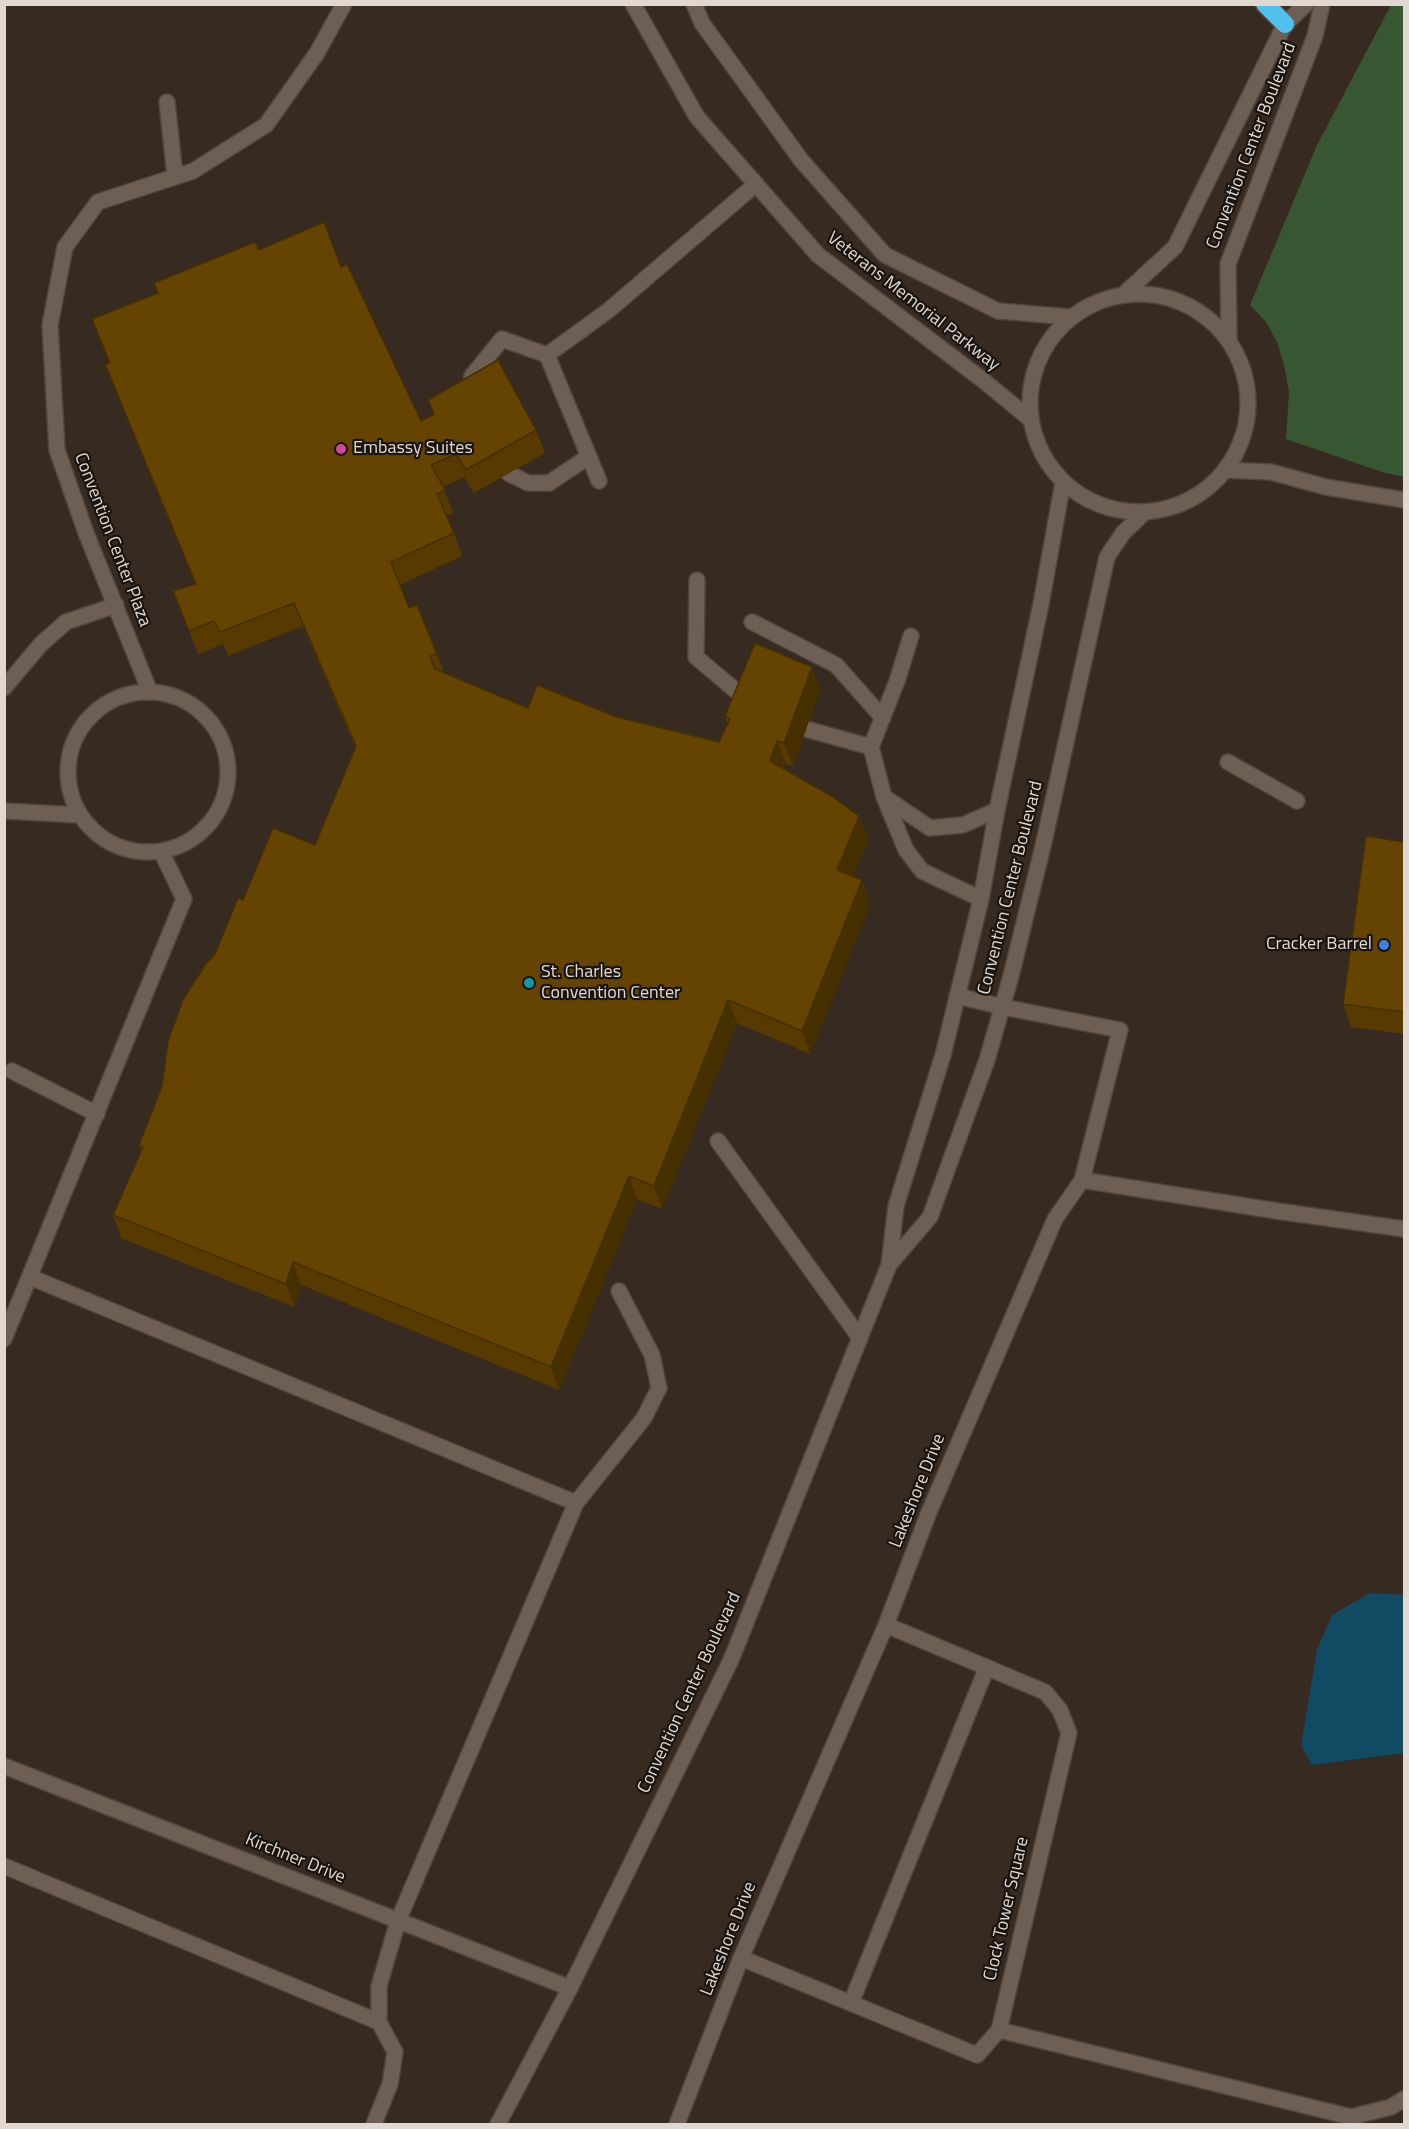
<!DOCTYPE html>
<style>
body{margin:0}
#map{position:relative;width:1409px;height:2129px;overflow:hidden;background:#372a21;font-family:"Titillium Web",sans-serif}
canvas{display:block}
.frame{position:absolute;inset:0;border:6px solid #e1d8d2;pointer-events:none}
</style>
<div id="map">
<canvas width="1409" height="2129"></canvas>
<div class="frame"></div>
</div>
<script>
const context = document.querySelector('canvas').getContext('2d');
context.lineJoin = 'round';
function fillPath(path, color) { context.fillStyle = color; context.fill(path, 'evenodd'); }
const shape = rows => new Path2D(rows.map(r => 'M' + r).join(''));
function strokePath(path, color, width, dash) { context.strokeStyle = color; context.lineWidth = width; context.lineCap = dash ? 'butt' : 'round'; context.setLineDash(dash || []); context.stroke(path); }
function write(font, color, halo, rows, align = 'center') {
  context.font = font + ' "Titillium Web",sans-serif'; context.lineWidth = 4.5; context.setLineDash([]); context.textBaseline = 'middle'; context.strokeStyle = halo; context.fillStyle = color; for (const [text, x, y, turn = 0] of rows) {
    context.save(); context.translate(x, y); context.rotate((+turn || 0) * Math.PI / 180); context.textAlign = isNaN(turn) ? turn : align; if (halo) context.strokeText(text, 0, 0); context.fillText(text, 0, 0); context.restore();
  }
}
const green = shape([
 [1391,5,1404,5,1404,477,1382,472,1286,439,1289,392,1284,365,1277,342,1266,322,1250,305,1317,145]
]);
const water = shape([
 [1370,1593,1404,1595,1404,1753,1312,1765,1301,1746,1317,1649,1332,1615]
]);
const service = shape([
 [167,102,175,176],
 [547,355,599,481],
 [472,391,472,376,502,339,547,355,609,310,756,184],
 [508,473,528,483,549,483,588,457],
 [697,580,696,657,749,702],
 [752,622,836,665,883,718],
 [911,636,897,681,871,747,884,797,906,850,922,871,981,899],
 [4,688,41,644,66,622,116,605],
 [150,692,86,533,57,450,50,325,65,247,98,202,193,171,266,125,317,53,344,4],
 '68 772a80 80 0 1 1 160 0a80 80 0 1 1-160 0Z',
 [806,729,871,747],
 [1228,762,1297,801],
 [884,797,930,828,963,825,997,810],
 [4,811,80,815],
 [12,1071,97,1114],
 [718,1141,860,1338],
 [30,1277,576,1503,398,1921,379,1986,379,2022,395,2052,390,2084,374,2124],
 [4,1339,184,899,161,851],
 [576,1503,644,1418,659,1388,652,1355,619,1291],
 [4,1766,570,1988],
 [4,1866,379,2022],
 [851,2003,987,1667]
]);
const minor = shape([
 [1082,1180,1277,1211,1404,1229],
 [741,1958,977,2055,999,2030,1069,1733,1060,1710,1045,1692,886,1625],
 [999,2030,1351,2117,1391,2107,1404,2099],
 [677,2124,741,1958,886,1625,929,1512,1055,1219,1082,1180,1120,1030,1003,1007,957,996]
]);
const tertiary = shape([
 [633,4,697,117,818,255,984,381,1030,419],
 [694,4,702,23,801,160,885,255,998,311,1071,317],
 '1030 403a109 109 0 1 1 218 0a109 109 0 1 1-218 0Z',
 [1124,294,1175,247,1285,24,1306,4],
 [1229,339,1228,264,1315,36,1322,4],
 [1226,470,1271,472,1326,487,1404,500],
 [889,1265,930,1217,987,1060,1011,976,1043,846,1107,557,1123,533,1144,513],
 [498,2124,570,1988,731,1660,889,1265,896,1206,943,1055,981,899,997,810,1041,604,1063,482]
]);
const motorway = shape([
 [1265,4,1285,24]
]);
const wall = shape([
 [259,250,341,267,421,421,433,414,428,400,536,430,545,453,474,493,464,477,443,487,453,513,447,516,454,533,462,556,400,585,409,608,437,654,444,673,528,708,617,717,719,742,728,724,725,716,820,690,793,766,786,764,784,769,859,816,868,839,853,877,870,904,810,1054,737,1023,662,1209,637,1199,559,1390,301,1285,295,1307,121,1238,113,1215,141,1151,139,1145,215,954,243,900,315,845,355,747,303,626,228,656,223,644,198,654,173,591,195,584,114,387,105,364,109,363,92,319,158,293],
 [1404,842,1404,1034,1351,1027,1343,1004]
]);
const shadedWall = shape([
 [812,667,820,690,793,766,784,743],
 [777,741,786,764,778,784,770,761],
 [859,816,868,839,846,894,837,870],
 [862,880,870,904,810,1054,802,1031],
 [728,1000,737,1023,662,1209,654,1186],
 [629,1176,637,1199,559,1390,551,1367],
 [293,1262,301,1285,295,1307,286,1284]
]);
const building = shape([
 [324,222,341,267,347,264,421,421,434,414,428,400,498,360,536,430,466,470,456,454,431,465,445,490,437,494,454,533,391,562,409,608,417,605,437,654,430,656,435,669,528,708,537,685,617,717,719,742,730,719,725,716,755,643,812,667,784,743,777,741,770,761,833,797,859,816,837,870,862,880,802,1031,728,1000,654,1186,629,1176,551,1367,293,1262,286,1284,113,1215,143,1147,139,1145,162,1086,168,1041,183,1000,205,965,215,954,238,898,243,900,273,828,315,845,356,746,294,603,220,632,214,621,189,631,173,591,196,584,105,364,110,363,92,319,158,293,154,283,255,242,259,250,324,222],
 [1366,836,1404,842,1404,1012,1343,1004,1366,836]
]);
const markers = [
 [341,449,6,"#d1479c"],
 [1384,945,6,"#3f7fe0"],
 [529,983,6,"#0f9aa8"]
];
const streetNames = [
 ["Convention Center Boulevard",1252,146,-69],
 ["Veterans Memorial Parkway",913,302,38],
 ["Convention Center Plaza",112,540,69],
 ["Convention Center Boulevard",1011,888,-76],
 ["Lakeshore Drive",918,1491,-68],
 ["Convention Center Boulevard",690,1693,-65],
 ["Kirchner Drive",295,1859,22],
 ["Clock Tower Square",1007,1909,-77],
 ["Lakeshore Drive",729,1939,-68]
];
const poiNames = [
 ["Embassy Suites",353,449],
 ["Cracker Barrel",1372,945,"right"],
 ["St. Charles",541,973],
 ["Convention Center",541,994]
];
fillPath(green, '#375732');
fillPath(water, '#114b63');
strokePath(service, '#51463e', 18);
strokePath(minor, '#51463e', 18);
strokePath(tertiary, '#51463e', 18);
strokePath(motorway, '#51463e', 21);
strokePath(service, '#6e5f55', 15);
strokePath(minor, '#6e5f55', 15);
strokePath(tertiary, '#6e5f55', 15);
strokePath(motorway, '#51c0ea', 18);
fillPath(wall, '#563a00');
fillPath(shadedWall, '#463000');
fillPath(building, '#644400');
strokePath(building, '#463000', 1.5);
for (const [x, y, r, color] of markers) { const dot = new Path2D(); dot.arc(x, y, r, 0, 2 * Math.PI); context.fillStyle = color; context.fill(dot); strokePath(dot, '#1a1410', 2); }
write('18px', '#e1d8d2', '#1a1410', streetNames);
write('18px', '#e1d8d2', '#1a1410', poiNames, 'left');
</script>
